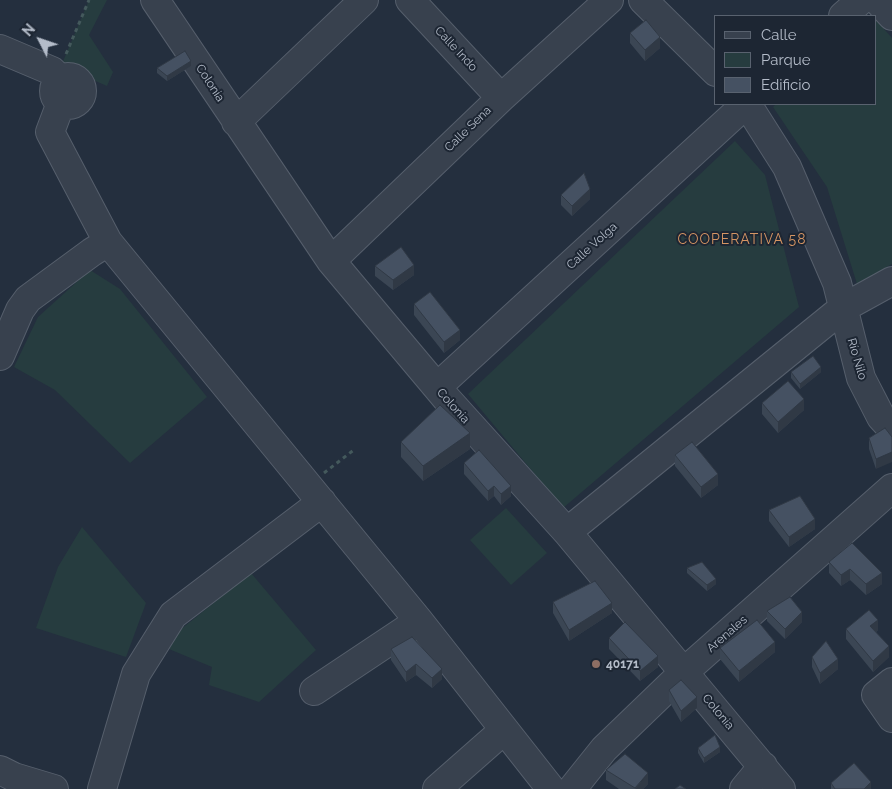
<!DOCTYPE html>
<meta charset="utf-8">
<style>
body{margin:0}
#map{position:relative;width:892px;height:789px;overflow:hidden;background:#242f3e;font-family:Raleway,sans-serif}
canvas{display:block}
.legend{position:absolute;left:714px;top:15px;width:162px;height:90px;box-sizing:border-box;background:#1d2633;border:1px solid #59626f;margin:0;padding:6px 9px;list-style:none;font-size:15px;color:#b4bcc9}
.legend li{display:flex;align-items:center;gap:10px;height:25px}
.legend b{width:25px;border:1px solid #59626f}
.north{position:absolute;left:15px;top:15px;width:50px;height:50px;-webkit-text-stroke:4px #1d2633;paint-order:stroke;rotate:311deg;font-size:14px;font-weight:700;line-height:20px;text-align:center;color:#b4bcc9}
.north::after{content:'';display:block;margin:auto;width:18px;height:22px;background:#b4bcc9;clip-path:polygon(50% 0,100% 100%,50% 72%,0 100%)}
</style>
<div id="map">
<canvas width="892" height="789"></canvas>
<ul class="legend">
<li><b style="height:6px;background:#38414e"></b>Calle</li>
<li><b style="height:14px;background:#263c3f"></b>Parque</li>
<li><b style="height:14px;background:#455162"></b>Edificio</li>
</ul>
<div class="north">N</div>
</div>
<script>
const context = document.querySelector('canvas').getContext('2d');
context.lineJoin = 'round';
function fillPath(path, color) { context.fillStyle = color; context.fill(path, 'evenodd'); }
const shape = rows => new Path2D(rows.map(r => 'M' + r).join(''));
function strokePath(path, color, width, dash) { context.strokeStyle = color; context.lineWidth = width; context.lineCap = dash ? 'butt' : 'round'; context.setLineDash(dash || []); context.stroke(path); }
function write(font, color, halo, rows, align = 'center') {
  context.font = font + ' Raleway,sans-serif'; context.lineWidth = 4; context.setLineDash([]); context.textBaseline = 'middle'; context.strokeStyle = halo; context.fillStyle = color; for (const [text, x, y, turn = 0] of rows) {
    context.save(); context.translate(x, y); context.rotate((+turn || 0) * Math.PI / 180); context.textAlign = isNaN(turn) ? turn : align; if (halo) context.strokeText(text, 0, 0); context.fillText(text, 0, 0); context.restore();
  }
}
const green = shape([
 [89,0,107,0,89,35,113,72,107,86,61,66],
 [876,20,892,38,892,264,857,284,827,187,773,107,776,104,876,104],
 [735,141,765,175,799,307,563,508,468,394],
 [90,270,120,289,207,397,130,463,55,390,14,367,38,317],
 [506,508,547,553,511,585,470,540],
 [82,527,146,603,126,657,36,628,58,567],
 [251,573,316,650,259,702,209,685,212,667,169,649,180,630]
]);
const path = shape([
 [66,54,89,0],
 [324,473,355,449]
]);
const minor = shape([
 [155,0,331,261,446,398,567,532,781,789],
 [410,0,501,98],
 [643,0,716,72],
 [877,0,892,16],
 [843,16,861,0],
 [0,49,52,71,60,79],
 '54 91a14 14 0 1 1 28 0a14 14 0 1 1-28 0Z',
 [61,103,50,132,108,242,419,621,551,789],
 [747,104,787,167,837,283,861,378,881,417,892,429],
 [236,122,364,0],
 [331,261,501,98,609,0],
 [0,356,20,310,28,299,92,252,108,242],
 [437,387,746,104],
 [567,532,843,308,892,281],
 [892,682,876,695,892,718],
 [314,691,419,621],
 [0,770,14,777,54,789],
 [102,789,136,674,173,615,322,502],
 [437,789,504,730],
 [572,789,604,749,684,672,892,488],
 [744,789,763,766]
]);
const wall = shape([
 [630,33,660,48,645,61,630,43],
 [191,66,167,81,157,73,157,68],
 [561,195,590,199,572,216,561,205],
 [375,266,414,275,393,290,375,276],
 [414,304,460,340,444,353,414,315],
 [791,372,821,372,800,389,791,378],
 [762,403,804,410,778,433,762,414],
 [885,428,876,469,869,449,869,438],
 [401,442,470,449,423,481,401,457],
 [675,455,718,485,701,498,675,466],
 [464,463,511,496,501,505,494,496,488,501,464,474],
 [769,510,815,529,789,547,769,521],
 [852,543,882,584,866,595,850,580,841,586,829,573,829,562],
 [687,568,716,584,707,591,687,573],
 [553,602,612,613,569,641,553,613],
 [767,611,802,622,785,639,767,621],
 [846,629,878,630,876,632,889,657,873,672,846,639],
 [609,638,658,667,640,681,609,649],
 [720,648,775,652,739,682,720,659],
 [391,649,442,679,432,688,416,675,406,682,391,660],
 [812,657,838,669,820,684,812,667],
 [669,690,697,708,681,722,669,701],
 [698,748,720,752,704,763,698,753],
 [606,770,648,784,643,789,619,789,606,780],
 [831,783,871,789,831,789]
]);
const shadedWall = shape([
 [660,37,660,48,645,61,645,50],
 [191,61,191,66,167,81,167,76],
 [590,189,590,199,572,216,572,206],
 [414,265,414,275,393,290,393,280],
 [460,330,460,340,444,353,444,342],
 [821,367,821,372,800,389,800,384],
 [804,399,804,410,778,433,778,422],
 [470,433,470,449,423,481,423,466],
 [892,452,892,462,876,469,876,459],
 [718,474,718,485,701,498,701,487],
 [494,486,494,496,488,501,488,491],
 [511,486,511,496,501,505,501,494],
 [815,519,815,529,789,547,789,537],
 [850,569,850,580,841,586,841,575],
 [882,573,882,584,866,595,866,584],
 [716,579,716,584,707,591,707,585],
 [612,603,612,613,569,641,569,630],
 [802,612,802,622,785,639,785,629],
 [878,620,878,630,870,637,870,626],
 [775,642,775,652,739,682,739,671],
 [889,646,889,657,873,672,873,661],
 [658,656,658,667,640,681,640,671],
 [838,659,838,669,820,684,820,673],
 [416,664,416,675,406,682,406,672],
 [442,669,442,679,432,688,432,678],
 [697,697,697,708,681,722,681,711],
 [720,747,720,752,704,763,704,758],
 [648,773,648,784,643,789,635,789],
 [871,782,871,789,864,789]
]);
const building = shape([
 [646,20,660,37,645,50,630,33,646,20],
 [185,51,191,61,167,76,157,68,185,51],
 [584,173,590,189,572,206,561,195,584,173],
 [401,247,414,265,393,280,375,266,401,247],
 [430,292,460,330,444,342,414,304,430,292],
 [813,356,821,367,800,384,791,372,813,356],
 [788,381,804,399,778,422,762,403,788,381],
 [440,405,470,433,423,466,401,442,440,405],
 [885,428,892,437,892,452,876,459,869,438,885,428],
 [692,442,718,474,701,487,675,455,692,442],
 [479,450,511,486,501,494,494,486,488,491,464,463,479,450],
 [800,496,815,519,789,537,769,510,800,496],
 [852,543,882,573,866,584,850,569,841,575,829,562,852,543],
 [702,562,716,579,707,585,687,568,702,562],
 [595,581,612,603,569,630,553,602,595,581],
 [790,597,802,612,785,629,767,611,790,597],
 [869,610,878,620,870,626,889,646,873,661,846,629,869,610],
 [757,620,775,642,739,671,720,648,757,620],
 [625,622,658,656,640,671,609,638,625,622],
 [412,637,442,669,432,678,416,664,406,672,391,649,412,637],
 [826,641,838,659,820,673,812,657,826,641],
 [681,680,697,697,681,711,669,690,681,680],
 [715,735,720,747,704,758,698,748,715,735],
 [625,754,648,773,635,788,606,770,625,754],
 [854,763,871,782,864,789,835,789,831,783,854,763],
 [680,785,686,789,675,789,680,785]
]);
const markers = [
 [596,664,5,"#8d6e63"]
];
const streetNames = [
 ["Calle Indo",456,49,47],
 ["Colonia",210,83,57],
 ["Calle Sena",468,129,-44],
 ["Calle Volga",592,246,-42],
 ["Río Nilo",857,359,74],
 ["Colonia",453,406,48],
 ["Arenales",727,634,-41],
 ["Colonia",718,712,50]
];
const poiNames = [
 ["40171",606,664]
];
const neighbourhoodNames = [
 ["COOPERATIVA 58",742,240]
];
fillPath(green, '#263c3f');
strokePath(minor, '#565f6c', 30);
strokePath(path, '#44595c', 3, [4, 4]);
strokePath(minor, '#38414e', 28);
fillPath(wall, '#3b4654');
fillPath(shadedWall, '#303945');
fillPath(building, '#455162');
strokePath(building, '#303945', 1);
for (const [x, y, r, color] of markers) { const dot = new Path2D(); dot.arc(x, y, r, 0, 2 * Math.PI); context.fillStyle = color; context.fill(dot); strokePath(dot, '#1d2633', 2); }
write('12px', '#b4bcc9', '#1d2633', streetNames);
write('bold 12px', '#b4bcc9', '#1d2633', poiNames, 'left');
context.letterSpacing = '1px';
write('14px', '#d59563', '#1d2633', neighbourhoodNames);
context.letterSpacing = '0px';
</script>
